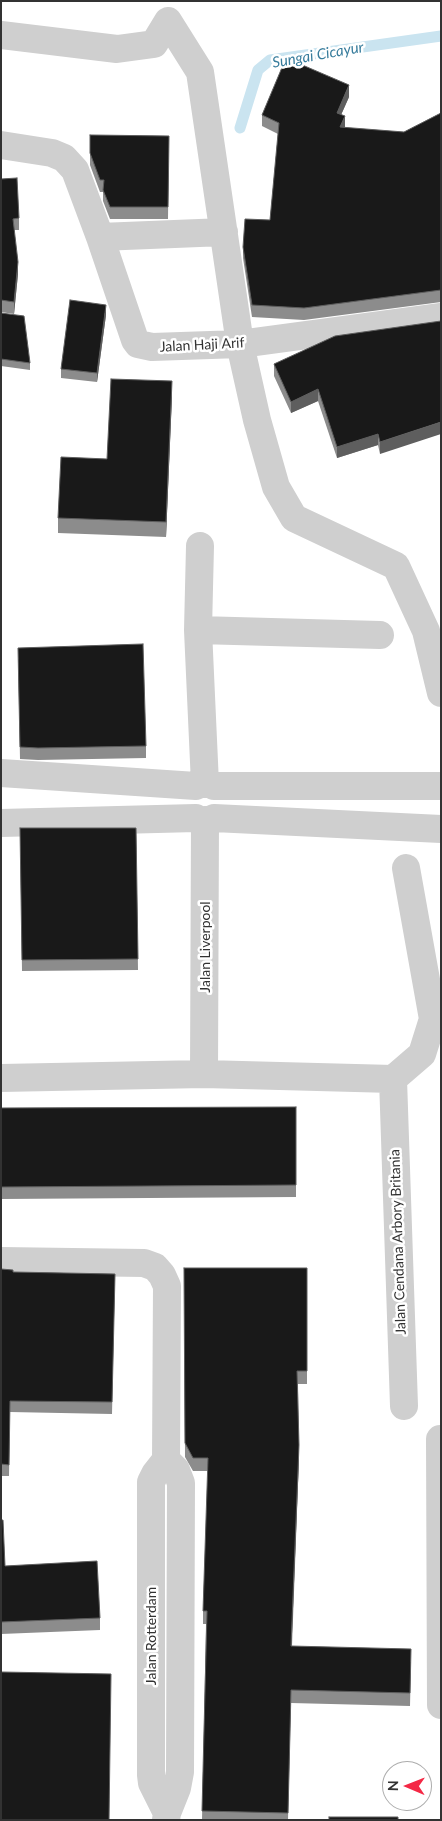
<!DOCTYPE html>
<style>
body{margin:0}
#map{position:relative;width:442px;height:1821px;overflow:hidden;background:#fff;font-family:Lato,sans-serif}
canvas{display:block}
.frame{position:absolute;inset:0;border:2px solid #323232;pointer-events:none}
.north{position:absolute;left:382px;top:1761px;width:50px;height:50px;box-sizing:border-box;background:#fff;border:1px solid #adadad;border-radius:50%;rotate:271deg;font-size:14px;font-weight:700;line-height:20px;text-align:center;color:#323232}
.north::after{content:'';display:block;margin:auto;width:18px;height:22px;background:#f42845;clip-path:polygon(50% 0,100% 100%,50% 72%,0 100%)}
</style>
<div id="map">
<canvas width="442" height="1821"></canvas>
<div class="frame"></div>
<div class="north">N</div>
</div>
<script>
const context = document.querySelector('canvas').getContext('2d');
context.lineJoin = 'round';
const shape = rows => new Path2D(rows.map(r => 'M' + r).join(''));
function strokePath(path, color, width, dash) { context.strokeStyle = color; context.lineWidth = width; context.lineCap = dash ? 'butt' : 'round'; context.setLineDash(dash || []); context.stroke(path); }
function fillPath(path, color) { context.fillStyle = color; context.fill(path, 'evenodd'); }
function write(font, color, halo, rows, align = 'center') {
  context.font = font + ' Lato,sans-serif'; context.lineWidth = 5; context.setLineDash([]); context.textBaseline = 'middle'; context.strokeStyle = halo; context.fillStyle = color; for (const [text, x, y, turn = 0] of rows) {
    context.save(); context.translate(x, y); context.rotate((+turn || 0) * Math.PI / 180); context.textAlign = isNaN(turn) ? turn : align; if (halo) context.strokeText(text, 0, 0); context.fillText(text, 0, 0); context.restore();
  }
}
const stream = shape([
 [240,128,258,70,270,60,441,36]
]);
const minor = shape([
 [168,21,200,72,240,344,257,420,276,487,294,518,396,566,426,631,441,693],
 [1,35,117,49,154,44,168,21],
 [1,145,52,153,64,158,75,170,100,237,135,340,138,344,152,347,240,344,441,317],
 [100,237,224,232],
 [200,546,198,630,205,784],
 [198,630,380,635],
 [1,773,196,786],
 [214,786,441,786],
 [214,818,441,829],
 [1,823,196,818],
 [204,1074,205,820],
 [1,1078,204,1074,393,1079,422,1054,433,1019,406,868],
 [393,1079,404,1406],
 [1,1261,144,1263,155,1267,162,1275,167,1286,166,1460,155,1474,151,1482,151,1775,152,1783,167,1813],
 [440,1439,441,1705],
 [166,1460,176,1470,181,1483,180,1772,177,1788,167,1813,166,1820]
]);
const wall = shape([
 [349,97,341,115,345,128,404,132,441,113,441,302,304,320,252,317,243,258,243,247,270,220,278,134,262,126,262,115],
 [90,135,169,136,168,219,110,219,103,201,103,192,100,192,90,165],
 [1,179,19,218,19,230,14,230,18,274,14,314,1,312],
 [1,313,30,363,30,370,1,366],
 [106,315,97,382,61,378,61,369],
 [441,321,380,454,378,445,337,458,318,401,291,413,274,376,274,364],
 [172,396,166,537,58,533,58,518,107,459],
 [18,659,146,746,146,758,38,760,20,759],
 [20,828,136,828,138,970,22,971],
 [296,1107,296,1197,1,1199,1,1108],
 [184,1268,307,1268,307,1384,298,1384,299,1458,292,1646,411,1662,410,1706,291,1703,288,1820,202,1820,206,1624,203,1624,203,1611,208,1471,193,1471,185,1457],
 [1,1269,13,1272,115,1274,112,1414,10,1412,9,1476,1,1476],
 [1,1520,5,1566,100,1618,100,1630,1,1634]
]);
const shadedWall = shape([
 [349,85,349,97,337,124,337,113],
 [345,116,345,128,340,127],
 [18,262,18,274,14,314,14,302],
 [106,305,106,315,97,382,97,373],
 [172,381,172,396,166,537,166,522],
 [318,389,318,401,291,413,291,402],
 [441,422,441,434,380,454,380,442],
 [378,434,378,445,337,458,337,447],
 [299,1445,299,1458,291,1659,291,1646]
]);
const building = shape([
 [286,58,349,85,337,113,345,116,340,127,404,132,441,113,441,290,304,308,252,305,243,247,245,219,270,220,279,123,262,115,286,58],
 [90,135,169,136,168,207,110,207,103,190,104,180,100,180,90,153,90,135],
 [17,178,19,218,13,219,18,262,14,302,1,300,1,179,17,178],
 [70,300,106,305,97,373,61,369,70,300],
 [1,313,24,316,30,363,1,359,1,313],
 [441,321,441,422,380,442,378,434,337,447,318,389,291,402,274,364,335,336,441,321],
 [111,379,172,381,166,522,58,518,61,457,107,459,111,379],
 [143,644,146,746,38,748,20,747,18,648,143,644],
 [20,828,136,828,138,959,22,960,20,828],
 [296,1107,296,1185,1,1187,1,1108,296,1107],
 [184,1268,307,1268,307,1371,297,1371,299,1445,291,1646,411,1649,410,1693,291,1690,288,1813,202,1811,207,1611,203,1611,208,1458,193,1458,185,1443,184,1268],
 [1,1269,13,1270,13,1272,115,1274,112,1402,10,1401,9,1465,1,1464,1,1269],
 [1,1520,3,1520,5,1566,97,1561,100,1618,1,1622,1,1520],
 [1,1672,111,1674,109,1820,1,1820,1,1672],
 [329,1817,398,1817,398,1820,329,1820,329,1817]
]);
const streetNames = [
 ["Jalan Haji Arif",202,345,-3],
 ["Jalan Liverpool",205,947,-90],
 ["Jalan Cendana Arbory Britania",398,1242,-92],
 ["Jalan Rotterdam",151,1636,-90]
];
const waterNames = [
 ["Sungai Cicayur",318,55,-10]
];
strokePath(stream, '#cae4f0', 11);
strokePath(minor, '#cfcfcf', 28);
fillPath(wall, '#8c8c8c');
fillPath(shadedWall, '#5e5e5e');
fillPath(building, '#191919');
strokePath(building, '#5e5e5e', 1);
write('14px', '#323232', '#fff', streetNames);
write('italic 15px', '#377c9c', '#fff', waterNames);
</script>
